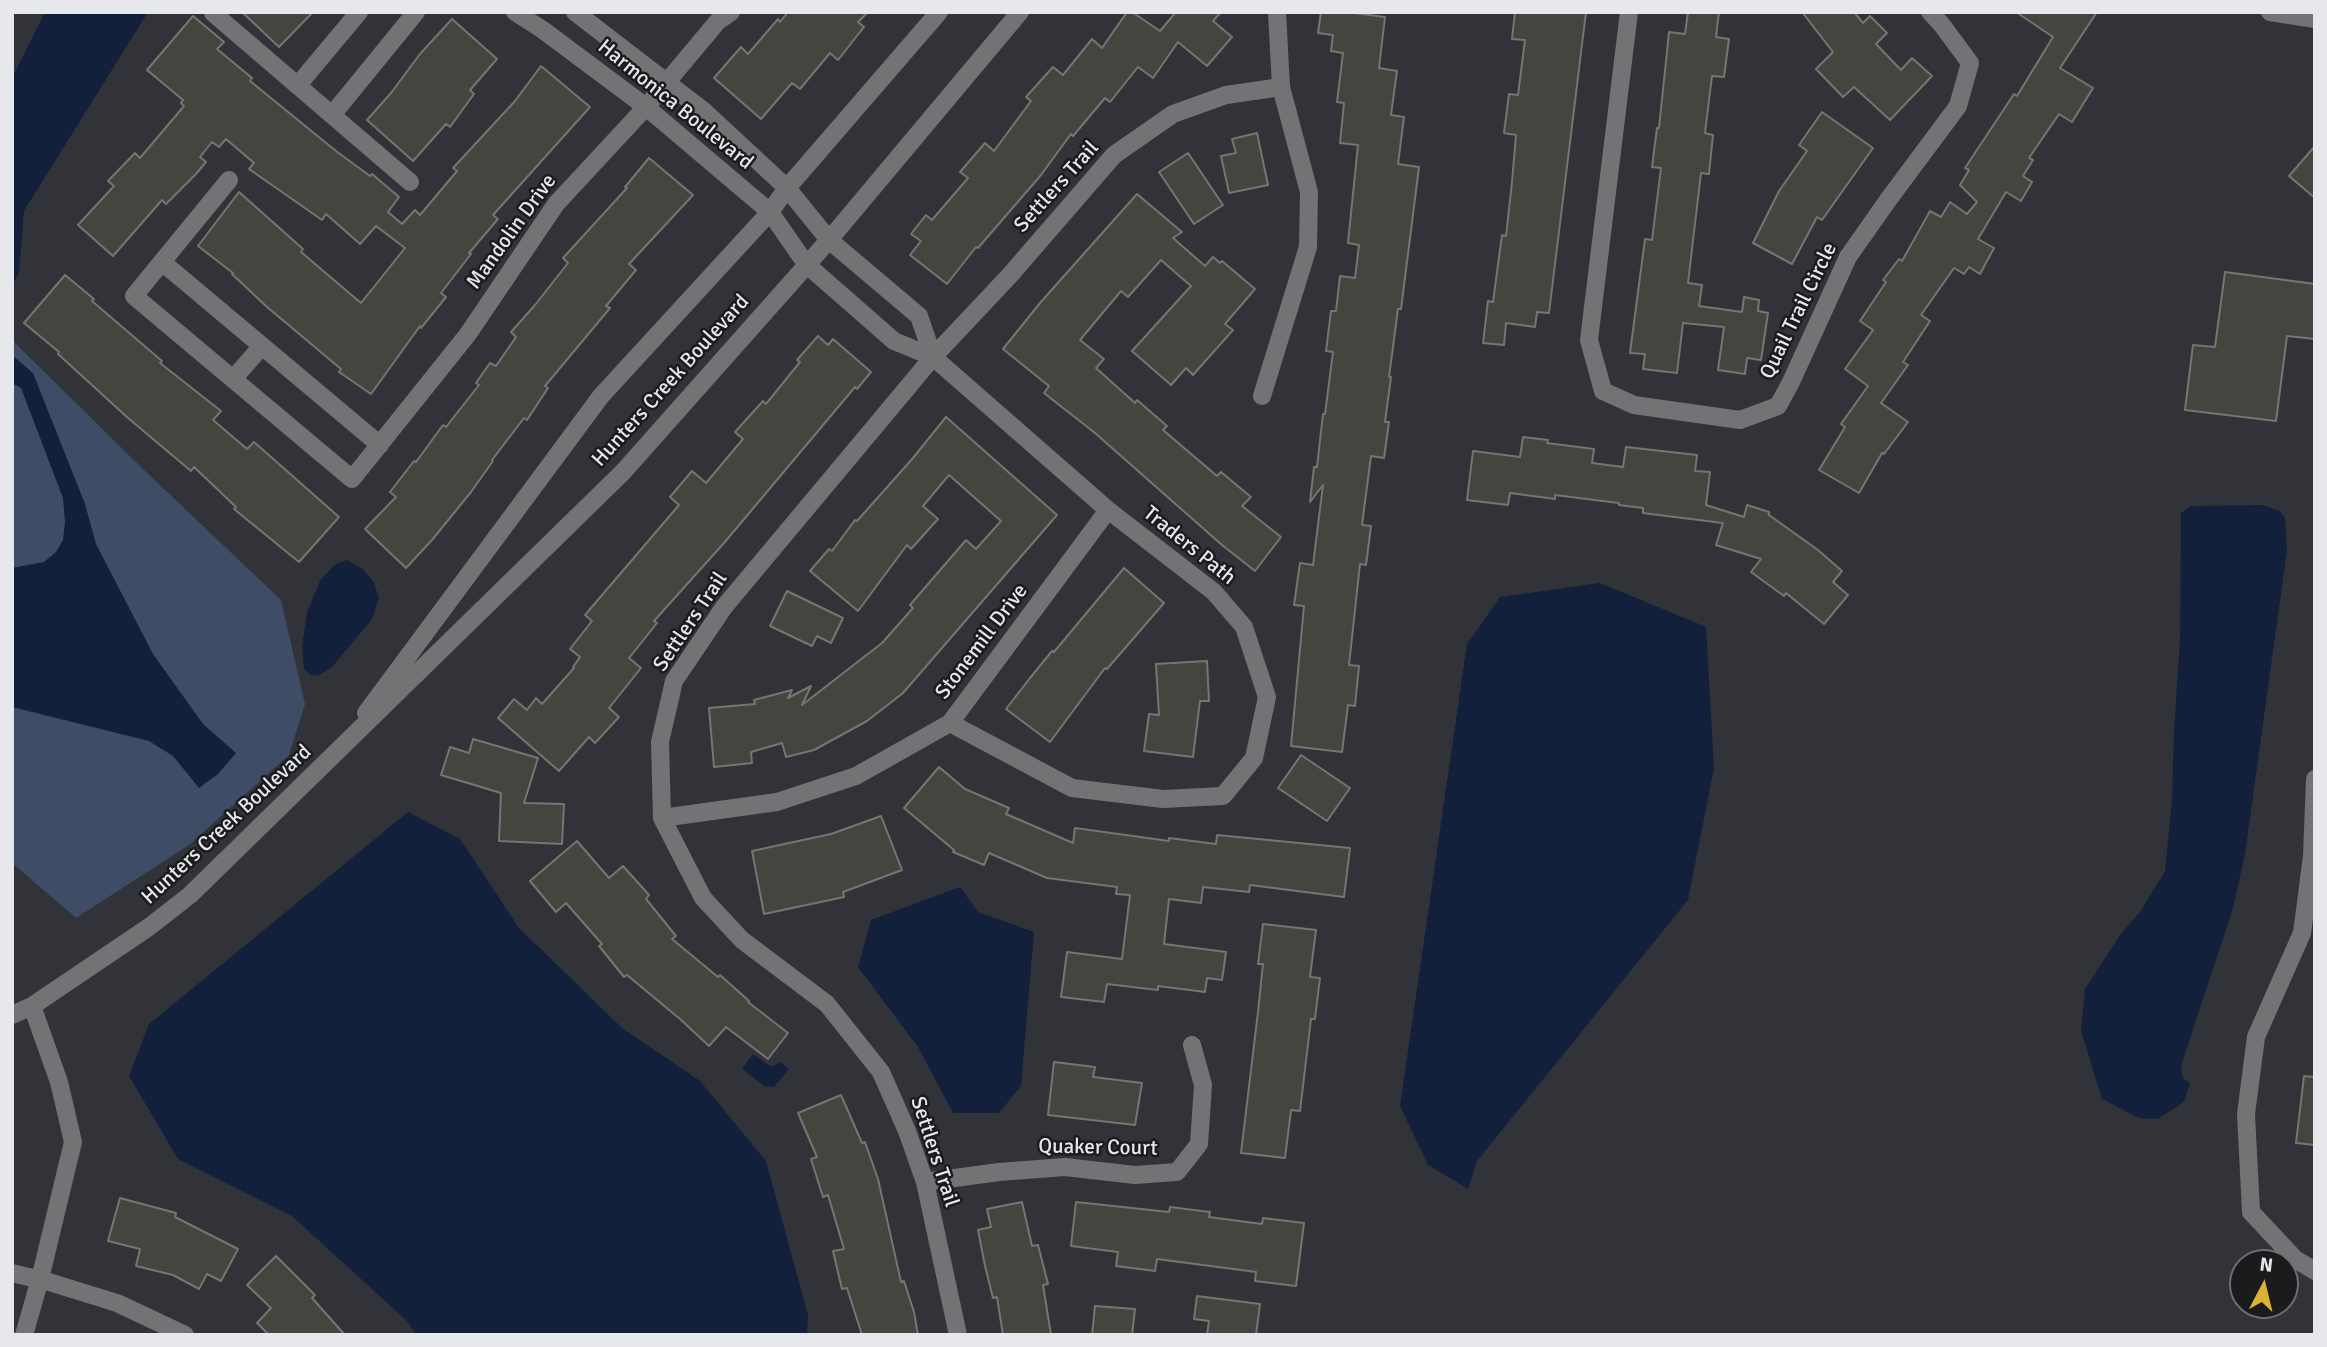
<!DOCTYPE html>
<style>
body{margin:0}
#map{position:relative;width:2327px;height:1347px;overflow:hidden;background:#313338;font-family:Signika,sans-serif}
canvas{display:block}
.frame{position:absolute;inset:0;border:14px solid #e6e8eb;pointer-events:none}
.north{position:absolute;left:2229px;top:1249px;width:70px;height:70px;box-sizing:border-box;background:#1a1b1d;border:2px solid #6c6d6f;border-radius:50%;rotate:7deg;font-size:19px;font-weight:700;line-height:28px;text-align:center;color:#e6e8eb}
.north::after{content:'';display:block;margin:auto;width:24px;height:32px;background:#dbb333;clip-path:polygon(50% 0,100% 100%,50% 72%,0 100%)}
</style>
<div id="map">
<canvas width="2327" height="1347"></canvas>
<div class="frame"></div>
<div class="north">N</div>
</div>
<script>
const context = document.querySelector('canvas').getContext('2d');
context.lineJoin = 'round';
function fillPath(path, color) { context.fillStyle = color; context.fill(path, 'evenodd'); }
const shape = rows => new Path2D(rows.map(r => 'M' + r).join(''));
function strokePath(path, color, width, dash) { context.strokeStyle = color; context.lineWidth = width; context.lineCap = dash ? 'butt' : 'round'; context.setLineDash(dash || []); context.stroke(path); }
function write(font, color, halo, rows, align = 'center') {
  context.font = font + ' Signika,sans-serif'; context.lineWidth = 5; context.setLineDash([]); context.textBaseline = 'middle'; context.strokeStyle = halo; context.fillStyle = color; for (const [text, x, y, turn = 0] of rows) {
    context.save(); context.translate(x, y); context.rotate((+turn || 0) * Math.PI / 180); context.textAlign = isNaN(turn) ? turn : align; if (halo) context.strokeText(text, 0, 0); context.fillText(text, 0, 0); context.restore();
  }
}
const green = shape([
 [12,340,144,470,281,600,305,704,289,755,189,845,76,918,12,863]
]);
const water = shape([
 [45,12,148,12,24,211,19,273,12,286,13,76],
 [12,355,33,373,85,504,96,544,153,654,203,724,236,753,218,774,199,788,173,756,149,741,12,707,12,568,44,562,56,552,63,540,65,522,63,498,21,388,12,383],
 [2263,505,2280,511,2285,518,2287,550,2245,854,2233,908,2181,1066,2183,1078,2190,1083,2184,1102,2158,1119,2139,1118,2102,1099,2081,1031,2085,989,2120,935,2140,912,2165,871,2172,800,2174,730,2180,641,2181,513,2190,506],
 [347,560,363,569,374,583,379,598,372,619,332,667,318,676,311,675,304,669,302,647,307,612,320,581,334,565],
 [1600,583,1706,627,1714,768,1688,900,1477,1161,1468,1189,1428,1165,1400,1106,1467,644,1500,597],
 [408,812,460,839,519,928,622,1028,700,1081,766,1161,808,1315,807,1335,416,1335,407,1321,292,1216,178,1159,129,1076,149,1024],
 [960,887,978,912,1034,932,1021,1086,999,1113,953,1113,918,1047,858,967,871,920],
 [753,1054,768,1065,773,1066,780,1062,789,1069,774,1087,764,1086,742,1069]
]);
const building = shape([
 [242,12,313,12,279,47,242,12],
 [788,12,868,12,858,22,864,27,838,60,830,53,800,89,792,83,761,119,714,78,741,47,748,54,778,19,780,22,788,12],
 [1127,12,1132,12,1160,31,1176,12,1221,12,1213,21,1232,37,1207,66,1178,42,1153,78,1138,67,1110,102,1105,98,1073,136,1071,134,1041,175,978,248,976,247,947,284,910,255,921,241,911,234,926,215,932,220,968,178,960,172,985,143,994,151,1031,101,1026,97,1053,67,1063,75,1092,39,1102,48,1127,12],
 [1321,12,1346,12,1385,17,1379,68,1397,71,1391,115,1404,117,1398,164,1419,167,1401,309,1398,309,1389,377,1391,377,1385,422,1389,422,1384,458,1371,456,1362,525,1371,526,1366,565,1360,564,1349,665,1359,666,1355,706,1348,705,1342,752,1291,746,1304,606,1294,605,1300,563,1313,565,1323,485,1310,502,1314,467,1317,467,1323,414,1325,414,1333,352,1326,351,1331,311,1336,311,1340,276,1355,278,1359,245,1348,243,1358,145,1340,143,1344,103,1337,102,1343,53,1331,51,1333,35,1318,33,1321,12],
 [1515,12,1586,12,1549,313,1537,312,1535,327,1506,323,1504,345,1483,343,1488,301,1493,302,1502,235,1506,236,1512,182,1516,135,1504,133,1509,94,1518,95,1525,40,1512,39,1515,12],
 [1688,12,1719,12,1716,37,1729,39,1724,77,1712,76,1705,133,1713,135,1709,174,1701,173,1688,283,1702,285,1699,306,1742,312,1744,297,1759,300,1758,311,1768,313,1761,360,1747,358,1745,374,1718,370,1724,327,1683,323,1677,373,1643,369,1645,354,1630,353,1645,239,1652,240,1661,168,1652,167,1657,128,1659,128,1669,32,1685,34,1688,12],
 [1802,12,1854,12,1863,23,1870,16,1887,33,1876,44,1901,70,1912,58,1932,76,1890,120,1854,87,1843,97,1816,69,1833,52,1802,12],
 [2016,12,2097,12,2060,68,2093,88,2072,122,2059,114,2029,158,2033,160,2023,176,2032,182,2021,201,2006,192,1978,239,1994,248,1980,274,1969,267,1964,274,1954,268,1921,315,1930,321,1903,362,1908,365,1881,403,1908,422,1884,454,1882,453,1859,493,1819,470,1845,427,1841,424,1868,386,1845,369,1873,330,1860,321,1886,282,1883,280,1899,259,1902,261,1930,211,1941,217,1950,202,1967,214,1977,202,1960,185,1969,170,1965,168,2014,94,2017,96,2053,37,2016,12],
 [193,16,224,42,217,49,252,78,250,81,336,151,370,176,372,174,399,197,388,212,402,224,415,210,420,215,457,171,453,168,515,101,541,66,590,107,493,215,498,219,469,253,471,254,441,293,446,297,421,328,420,326,371,394,339,372,341,369,267,307,232,274,233,273,198,246,239,192,303,249,301,252,361,303,405,248,376,226,360,244,326,214,322,220,249,169,254,163,226,139,219,147,212,142,200,157,206,162,196,174,166,204,162,200,113,256,78,225,114,186,108,181,135,153,140,158,184,106,181,103,183,100,147,70,193,16],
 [452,19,497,59,470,90,474,94,450,127,446,124,413,161,367,120,391,93,420,54,452,19],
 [1822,112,1873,148,1822,220,1817,217,1792,264,1753,243,1779,191,1807,151,1799,145,1822,112],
 [1257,133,1268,185,1229,193,1221,156,1236,153,1232,139,1257,133],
 [2315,146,2315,198,2289,176,2315,146],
 [1188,153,1223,205,1194,224,1159,172,1188,153],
 [649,158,693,195,629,264,636,270,606,306,610,308,545,386,548,388,527,420,524,418,492,460,493,461,471,492,432,540,406,568,365,529,396,497,390,492,414,461,416,462,443,425,446,427,479,385,476,383,490,363,496,366,516,337,511,332,535,305,568,263,563,258,627,188,625,187,649,158],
 [1137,194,1182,232,1173,238,1205,266,1213,257,1220,263,1222,261,1255,289,1225,324,1233,330,1193,375,1186,368,1171,385,1132,351,1191,286,1161,260,1128,297,1121,291,1080,340,1104,359,1096,368,1135,403,1137,400,1167,426,1163,430,1217,476,1221,472,1251,497,1242,506,1281,537,1255,571,1222,545,1095,433,1044,393,1049,386,1003,349,1040,303,1137,194],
 [2225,272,2315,284,2315,339,2287,336,2276,421,2185,410,2193,345,2215,347,2225,272],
 [65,275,94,299,92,301,162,361,160,363,221,411,213,420,247,449,254,442,339,517,299,562,234,509,236,507,194,467,191,471,128,418,58,354,59,352,24,323,65,275],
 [818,336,828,345,833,339,871,372,857,389,855,387,724,543,654,621,657,623,629,658,641,668,609,708,619,717,595,743,589,737,559,771,498,718,514,699,527,710,536,698,542,704,574,668,573,667,580,657,570,649,592,621,585,615,679,505,670,497,692,471,706,483,743,439,735,432,763,401,766,404,800,362,797,360,818,336],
 [946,417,1057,515,903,693,867,721,814,750,786,757,782,743,751,752,752,763,714,767,709,708,755,704,754,700,792,690,788,698,811,686,802,705,882,643,913,608,910,605,966,540,976,549,1001,521,949,475,923,506,938,519,911,549,907,545,858,611,810,571,829,549,832,551,855,520,857,521,913,458,946,417],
 [1523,437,1548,440,1547,443,1594,449,1592,463,1623,467,1626,447,1697,455,1695,471,1710,472,1706,505,1744,517,1747,505,1769,512,1769,515,1818,550,1842,571,1833,582,1848,595,1824,624,1786,593,1784,596,1751,572,1761,559,1716,545,1723,523,1643,513,1643,508,1619,505,1619,503,1555,495,1555,499,1510,493,1508,505,1467,500,1473,451,1520,457,1523,437],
 [1124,568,1164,603,1107,669,1105,668,1050,742,1006,709,1030,678,1052,651,1054,652,1124,568],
 [787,591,843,618,831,643,817,636,812,646,770,626,787,591],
 [1207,661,1209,701,1200,701,1193,757,1144,751,1149,714,1159,715,1156,664,1207,661],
 [473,739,538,758,524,803,564,804,562,844,499,841,501,793,441,775,450,747,469,753,473,739],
 [1301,755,1350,788,1327,821,1278,788,1301,755],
 [939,767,965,789,1009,808,1006,814,1073,843,1075,828,1169,841,1169,838,1216,844,1217,835,1350,848,1344,897,1250,885,1249,892,1203,887,1201,903,1169,899,1164,944,1226,952,1222,980,1207,978,1205,992,1158,986,1158,990,1107,984,1104,1002,1061,997,1067,952,1122,959,1130,895,1116,894,1117,887,1047,878,989,853,984,865,953,852,954,850,904,808,939,767],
 [881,816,902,870,843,892,844,897,764,914,752,851,831,834,881,816],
 [577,841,609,878,623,866,649,895,646,899,676,936,672,939,718,977,720,975,749,1001,748,1002,788,1033,768,1059,726,1027,709,1046,680,1019,627,975,624,977,599,946,602,944,566,903,556,912,530,881,577,841],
 [1263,924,1316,930,1310,977,1320,978,1315,1019,1311,1019,1300,1111,1291,1110,1285,1158,1241,1153,1258,1012,1263,964,1258,964,1263,924],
 [1054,1062,1095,1067,1093,1077,1142,1083,1135,1125,1048,1115,1054,1062],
 [2304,1076,2315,1077,2315,1145,2296,1143,2304,1076],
 [841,1095,862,1143,865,1142,878,1179,901,1282,904,1281,914,1312,918,1335,862,1335,847,1288,842,1289,833,1251,844,1249,828,1195,823,1197,811,1159,817,1157,798,1113,841,1095],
 [120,1198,176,1213,175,1217,238,1249,221,1281,207,1274,199,1289,173,1275,136,1266,140,1249,108,1241,120,1198],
 [1022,1202,1032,1246,1038,1245,1048,1284,1043,1285,1051,1335,1003,1335,997,1297,993,1298,985,1266,978,1230,991,1227,987,1209,1022,1202],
 [1076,1202,1169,1212,1170,1207,1210,1212,1209,1217,1262,1224,1263,1218,1304,1223,1296,1286,1255,1281,1256,1272,1157,1259,1155,1271,1116,1266,1118,1252,1071,1246,1076,1202],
 [276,1256,315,1295,312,1298,345,1335,269,1335,257,1323,271,1308,247,1285,276,1256],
 [1197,1296,1260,1304,1256,1335,1207,1335,1209,1321,1194,1319,1197,1296],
 [1095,1306,1135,1309,1132,1335,1092,1335,1095,1306]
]);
const minor = shape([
 [515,12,543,30,646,107,770,212,806,264,894,341,933,357,1108,510,1214,592,1244,627,1267,697,1254,758,1223,796,1163,799,1072,788,950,723],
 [575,12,705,112,787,188,829,240,919,316,933,357],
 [1629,12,1589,340,1603,391,1634,405,1740,420,1778,406,1791,382,1848,257,1888,200,1958,106,1970,63,1942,25,1930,12],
 [2270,12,2315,19],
 [213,13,410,182],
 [298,85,359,12],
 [332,115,416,12],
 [229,180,134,296,352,479,468,334,556,204,646,107,718,21,731,12],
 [162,262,380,445],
 [233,379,262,346],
 [1262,396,1308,247,1309,192,1281,87,1277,12],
 [366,713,601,396,770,212,787,188,939,12],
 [2315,779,2312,856,2302,933,2256,1037,2246,1114,2251,1212,2295,1259,2315,1271],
 [662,818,777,802,856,776,950,723,1108,510],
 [12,1015,32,1006,149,927,190,895,623,472,829,240,1020,12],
 [925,1182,999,1172,1065,1167,1135,1175,1177,1172,1199,1144,1203,1085,1192,1045],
 [12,1273,49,1282,117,1303,185,1335],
 [24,1335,40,1279,73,1142,59,1082,32,1006],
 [958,1335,925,1182,907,1131,881,1072,827,1004,742,940,703,898,662,818,660,742,674,681,724,607,933,357,1011,274,1114,155,1173,114,1226,95,1281,87]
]);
const streetNames = [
 ["Harmonica Boulevard",675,105,39],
 ["Settlers Trail",1057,187,-48],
 ["Mandolin Drive",512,232,-54],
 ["Quail Trail Circle",1799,311,-64],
 ["Hunters Creek Boulevard",671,381,-48],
 ["Traders Path",1189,546,39],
 ["Settlers Trail",691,622,-56],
 ["Stonemill Drive",982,642,-53],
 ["Hunters Creek Boulevard",227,825,-43],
 ["Quaker Court",1098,1148,1],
 ["Settlers Trail",934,1152,72]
];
fillPath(green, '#3f4c66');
fillPath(water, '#13203b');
fillPath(building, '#45443f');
strokePath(building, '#777570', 2);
strokePath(minor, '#727375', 18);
write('21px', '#e6e8eb', '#1a1b1d', streetNames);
</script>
